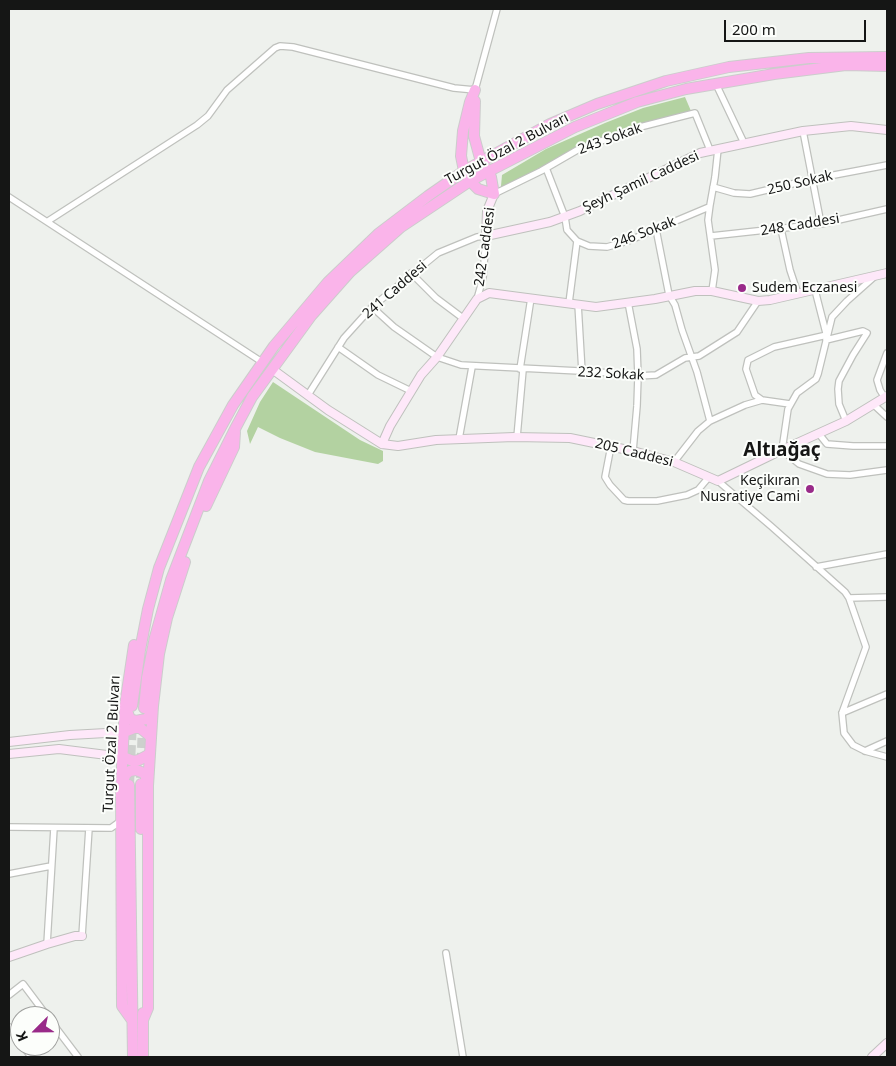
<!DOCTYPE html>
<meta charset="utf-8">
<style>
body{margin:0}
#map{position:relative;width:896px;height:1066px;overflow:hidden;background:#eef1ed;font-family:"Noto Sans",sans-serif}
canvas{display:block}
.frame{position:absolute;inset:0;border:10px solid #151615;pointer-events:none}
.north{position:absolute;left:10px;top:1006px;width:50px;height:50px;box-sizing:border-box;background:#fcfefb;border:1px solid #a0a19f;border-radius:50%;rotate:247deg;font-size:14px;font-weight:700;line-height:20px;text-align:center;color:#151615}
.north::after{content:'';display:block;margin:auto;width:18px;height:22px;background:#992a89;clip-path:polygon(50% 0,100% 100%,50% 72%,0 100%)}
.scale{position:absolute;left:724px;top:20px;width:142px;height:22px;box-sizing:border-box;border:2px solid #151615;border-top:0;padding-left:6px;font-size:15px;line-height:18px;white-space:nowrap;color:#151615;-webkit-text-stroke:4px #fcfefb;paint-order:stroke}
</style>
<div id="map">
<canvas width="896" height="1066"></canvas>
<div class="frame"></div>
<div class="north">K</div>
<div class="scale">200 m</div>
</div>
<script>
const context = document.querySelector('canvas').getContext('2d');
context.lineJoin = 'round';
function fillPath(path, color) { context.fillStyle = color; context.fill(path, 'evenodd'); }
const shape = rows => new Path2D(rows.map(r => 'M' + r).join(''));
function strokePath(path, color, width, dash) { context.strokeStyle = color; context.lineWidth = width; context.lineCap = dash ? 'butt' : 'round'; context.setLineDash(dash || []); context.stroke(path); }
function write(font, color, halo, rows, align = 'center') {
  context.font = font + ' "Noto Sans",sans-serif'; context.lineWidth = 4; context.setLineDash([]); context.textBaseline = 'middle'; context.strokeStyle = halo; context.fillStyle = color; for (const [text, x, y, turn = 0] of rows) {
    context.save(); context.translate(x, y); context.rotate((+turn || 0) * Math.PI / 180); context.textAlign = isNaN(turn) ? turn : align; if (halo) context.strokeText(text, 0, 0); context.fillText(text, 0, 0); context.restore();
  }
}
const green = shape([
 [685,97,691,111,597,140,577,148,502,188,501,186,502,175,546,149,605,123,643,108],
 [273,382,360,440,383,451,383,461,378,464,315,452,280,438,258,427,250,444,247,431,260,402]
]);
const highwayTunnel = shape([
 [141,778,143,723],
 [129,785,132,722]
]);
const street = shape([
 [716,84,744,143],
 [803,131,821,224],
 [546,168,565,217,567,230,577,241,589,246,607,247,628,241,709,207],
 [713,187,734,193,750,194,813,179,887,165],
 [494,194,541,171,579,149,640,127,695,113,710,150],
 [9,197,262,362],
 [48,221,197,125,208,116,227,90,275,48,280,46,293,47,454,88,475,90,497,9],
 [656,229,669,295,675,305,682,330,697,372,710,421],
 [781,229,790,270,798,294],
 [711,236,821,224,887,209],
 [411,273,436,298,464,319],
 [874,277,847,301,832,317,818,374,816,379,797,393,788,409,782,450,799,464,827,474,850,475,887,470],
 [815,290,826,333],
 [712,291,715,270,708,220,710,205,715,177,718,149],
 [628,302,637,349,638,376,637,406,633,451],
 [569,303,577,241],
 [578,304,582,372],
 [372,307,394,327,437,357,461,365,599,372,638,376,656,375,685,358,699,356,737,332,758,301],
 [826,340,863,331,867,333,853,355,839,381,838,389,839,404,846,421],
 [338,347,378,375,411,391],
 [520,369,531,298],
 [308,395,344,338,372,307,438,253,477,237,486,236,483,278,477,299],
 [885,398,880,390,877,380,887,353],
 [762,400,755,395,746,369,748,360,774,347,827,335],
 [874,405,887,417],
 [819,434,827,444,853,446,887,446],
 [517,437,523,370],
 [459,439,472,367],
 [611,446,605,477,610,485,624,500,628,501,657,501,687,495,698,490,709,477],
 [674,462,698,431,710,421,745,405,762,400,790,404],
 [718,481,772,527,845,592,849,598,866,647,842,713,844,733,853,745,865,751,887,757],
 [816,567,887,554],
 [849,598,887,597],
 [842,713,887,694],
 [865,751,887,741],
 [9,827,111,828,122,820],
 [9,874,51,866],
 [82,936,89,828],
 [47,944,54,828],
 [446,953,463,1057],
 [9,995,23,984,47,1016],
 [50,1020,78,1057],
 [9,1027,20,1042],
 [23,1046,31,1057]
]);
const secondary = shape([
 [494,194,487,211,486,236,550,222,580,211,700,153,803,131,851,126,887,130],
 [272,369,328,410,382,444,398,446,436,440,514,437,570,438,633,451,674,462,718,481,782,450,846,421,887,396],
 [382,444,390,426,421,375,437,357,477,299,489,293,596,307,655,299,695,291,712,291,758,301,770,300,887,273],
 [9,742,70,735,124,732],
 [9,754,59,749,123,757],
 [9,957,47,944,75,936,82,936],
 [872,1057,887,1043]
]);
const highway = shape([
 [475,90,470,102,463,131,461,156,464,171,470,181,478,189,494,194],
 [475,101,474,136,481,162,491,177,494,194],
 [206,506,234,447,235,432],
 [132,706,140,650,148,609,159,568,199,467,233,405,274,346,328,282,378,234,428,196,464,171,550,124,597,104,666,81,729,67,809,58,887,57],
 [126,708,130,719,136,721,146,719,149,716,151,709],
 [144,708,147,678,155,637,171,580,209,481,236,427,252,397,311,316,350,272,401,227,470,181,575,127,637,102,686,89,774,74,846,65,887,66],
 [124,732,134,728,140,728,144,731,151,737],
 [123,757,133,761,139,760,150,754],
 [122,783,126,774,130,771,136,770,144,773,148,782],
 [141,784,141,829],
 [129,785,133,1057],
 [143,1013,143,1057],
 [132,1020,122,1006,121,786,125,705,134,645],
 [143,1020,148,1008,148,786,153,706,159,654,167,618,185,562]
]);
const markers = [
 [742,288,5,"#992a89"],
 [810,489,5,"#992a89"]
];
const streetNames = [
 ["243 Sokak",610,139,-20],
 ["Turgut Özal 2 Bulvarı",507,149,-28],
 ["Şeyh Şamil Caddesi",641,182,-25],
 ["250 Sokak",800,183,-13],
 ["248 Caddesi",800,225,-9],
 ["246 Sokak",644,233,-21],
 ["242 Caddesi",485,247,-82],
 ["241 Caddesi",395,290,-41],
 ["232 Sokak",611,374,3],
 ["205 Caddesi",634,453,14],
 ["Turgut Özal 2 Bulvarı",112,744,-87]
];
const poiNames = [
 ["Sudem Eczanesi",752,288],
 ["Keçikıran",800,481,"right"],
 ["Nusratiye Cami",800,497,"right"]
];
const districtNames = [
 ["Altıağaç",782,451]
];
fillPath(green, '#b3d2a1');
strokePath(highwayTunnel, '#cdd0cd', 10, [10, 5]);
strokePath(street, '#bfc1bd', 8);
strokePath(secondary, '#bfc1bd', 10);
strokePath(highway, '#ccc', 12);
strokePath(street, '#fff', 5.5);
strokePath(secondary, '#fee8f9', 8);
strokePath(highway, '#fab4ea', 10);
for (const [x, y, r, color] of markers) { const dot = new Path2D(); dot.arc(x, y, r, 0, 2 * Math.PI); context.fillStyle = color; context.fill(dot); strokePath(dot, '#fcfefb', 2); }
write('14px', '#151615', '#fcfefb', streetNames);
write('14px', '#151615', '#fcfefb', poiNames, 'left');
write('bold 19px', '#151615', '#fcfefb', districtNames);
</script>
